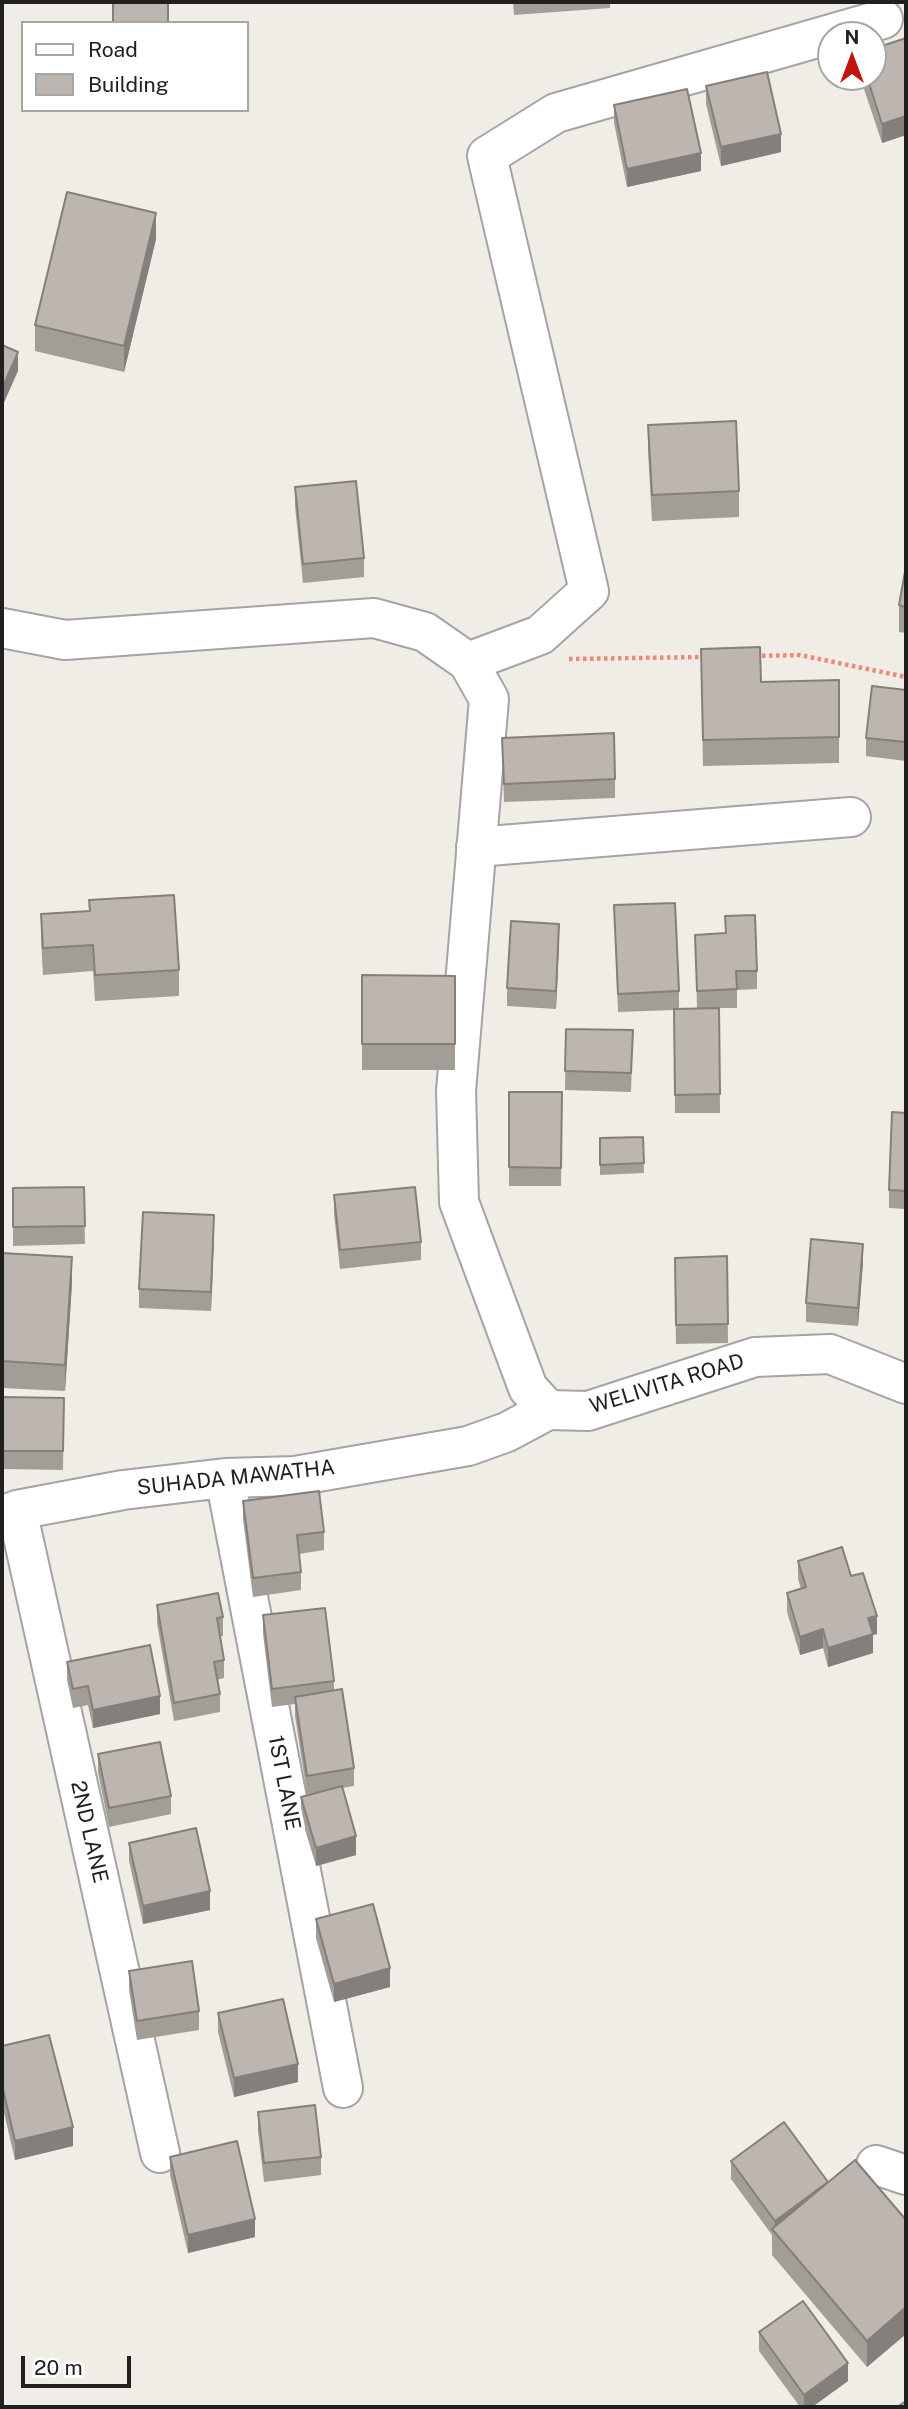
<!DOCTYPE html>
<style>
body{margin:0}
#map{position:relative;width:908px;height:2409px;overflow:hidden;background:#f0ede7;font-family:"Public Sans",sans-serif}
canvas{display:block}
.frame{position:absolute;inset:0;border:4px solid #202020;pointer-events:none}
.legend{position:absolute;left:21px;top:21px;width:228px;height:91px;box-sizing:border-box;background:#fff;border:2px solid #a6a6a6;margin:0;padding:9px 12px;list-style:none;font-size:21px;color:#202020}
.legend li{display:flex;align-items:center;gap:14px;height:35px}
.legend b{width:35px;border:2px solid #a6a6a6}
.north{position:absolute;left:817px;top:21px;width:70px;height:70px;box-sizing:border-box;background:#fff;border:2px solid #a6a6a6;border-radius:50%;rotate:0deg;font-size:19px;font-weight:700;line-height:28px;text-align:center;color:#202020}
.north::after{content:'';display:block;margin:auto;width:24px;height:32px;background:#c3130d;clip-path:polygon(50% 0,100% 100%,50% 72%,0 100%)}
.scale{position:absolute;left:21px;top:2356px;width:110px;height:32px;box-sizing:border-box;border:4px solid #202020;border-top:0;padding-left:9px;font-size:21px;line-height:24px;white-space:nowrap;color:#202020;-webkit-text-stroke:5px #fff;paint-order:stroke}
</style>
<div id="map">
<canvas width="908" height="2409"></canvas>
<div class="frame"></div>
<ul class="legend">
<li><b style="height:9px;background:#fff"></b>Road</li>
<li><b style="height:19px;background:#bdb6b0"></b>Building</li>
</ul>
<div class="north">N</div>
<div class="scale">20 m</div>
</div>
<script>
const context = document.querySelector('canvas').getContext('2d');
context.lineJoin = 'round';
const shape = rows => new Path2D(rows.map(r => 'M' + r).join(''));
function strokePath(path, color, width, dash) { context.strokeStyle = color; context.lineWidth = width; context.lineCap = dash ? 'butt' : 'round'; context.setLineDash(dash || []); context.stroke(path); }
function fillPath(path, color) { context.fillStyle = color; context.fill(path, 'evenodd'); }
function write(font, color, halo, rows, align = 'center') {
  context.font = font + ' "Public Sans",sans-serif'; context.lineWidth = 7; context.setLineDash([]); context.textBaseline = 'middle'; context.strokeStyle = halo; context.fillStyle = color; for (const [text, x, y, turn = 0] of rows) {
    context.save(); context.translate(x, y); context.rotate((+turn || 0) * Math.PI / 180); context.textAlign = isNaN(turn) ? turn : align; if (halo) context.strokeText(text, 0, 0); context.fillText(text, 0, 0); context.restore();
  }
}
const path = shape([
 [755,656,800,655,906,677],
 [569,659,704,657]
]);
const minor = shape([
 [468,662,540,635,589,591,487,156,556,113,883,19],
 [476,847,851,817],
 [225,1478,343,2088],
 [17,1510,160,2153],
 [2,1516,17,1510,123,1490,225,1478,295,1476,468,1446,507,1432,548,1410],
 [876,2165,906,2175]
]);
const tertiary = shape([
 [2,628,65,640,374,618,425,632,468,662,489,699,456,1091,459,1202,528,1388,548,1410,588,1411,755,1357,830,1354,906,1384]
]);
const wall = shape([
 [513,2,610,2,610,8,514,15],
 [906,38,906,135,882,143,860,77,873,77],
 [706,86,781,152,721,166,706,104],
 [614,105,701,171,627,187,614,123],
 [156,239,124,372,35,351,35,325],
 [648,425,739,491,739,517,652,521,648,451],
 [295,487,364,558,364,577,303,583,295,506],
 [906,566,906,633,899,632,899,605],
 [701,675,761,682,839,680,839,763,703,766],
 [906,690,906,761,866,756,866,738],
 [502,738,615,779,615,798,504,802],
 [89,900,179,970,179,996,95,1001,93,971,43,975,41,940,41,914,89,911],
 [614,905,679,991,679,1008,697,1008,695,935,725,934,725,916,757,971,757,989,737,990,737,1008,719,1008,720,1113,675,1113,674,1010,618,1012],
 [559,943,556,1009,507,1006,507,988],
 [362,975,455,976,455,1070,362,1070],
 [566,1029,633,1030,631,1092,565,1090],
 [509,1092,562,1092,561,1186,509,1186],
 [906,1113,906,1209,889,1208,889,1190],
 [643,1137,644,1173,600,1175,600,1138],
 [84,1187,85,1244,13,1246,13,1188],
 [334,1195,421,1242,421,1260,340,1269,334,1214],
 [214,1234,211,1311,139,1308,139,1289],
 [2,1253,72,1283,65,1391,2,1388],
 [727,1256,728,1343,676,1344,675,1276],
 [863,1262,858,1326,806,1322,806,1303],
 [906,1322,906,1346,904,1344,904,1326],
 [2,1397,64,1398,63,1470,2,1469],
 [243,1501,324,1532,324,1550,299,1554,301,1572,301,1590,253,1597,243,1519],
 [798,1561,851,1576,877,1634,873,1635,873,1653,828,1667,823,1648,800,1655,787,1612,787,1593,801,1589,798,1579],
 [157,1605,223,1617,223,1636,220,1636,224,1660,224,1678,217,1680,220,1694,220,1712,174,1721,157,1623],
 [263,1615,334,1681,334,1690,354,1768,354,1786,342,1788,356,1855,316,1866,301,1816,301,1797,317,1793,307,1794,295,1716,295,1704,272,1707,263,1634],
 [67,1662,160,1714,93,1728,88,1705,73,1708,67,1680],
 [98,1754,171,1796,171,1814,109,1827,98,1772],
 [129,1843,210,1910,143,1924,129,1861],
 [316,1919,390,1987,334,2002,316,1938],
 [129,1971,199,2011,199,2030,137,2040,129,1990],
 [218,2013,298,2082,234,2097,218,2032],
 [2,2046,73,2146,15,2160,2,2104],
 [258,2112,321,2157,321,2175,264,2182,258,2131],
 [170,2157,255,2237,188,2253,170,2175],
 [731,2161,828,2182,906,2220,906,2334,867,2367,772,2255,772,2235,731,2179],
 [759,2332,848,2381,812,2407,800,2407,759,2351]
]);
const shadedWall = shape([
 [906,116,906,135,882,143,882,124],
 [781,134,781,152,721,166,721,147],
 [701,153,701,171,627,187,627,169],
 [156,213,156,239,124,372,124,346],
 [18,352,18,371,2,407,2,389],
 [559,924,559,943,556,1009,556,991],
 [214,1215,214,1234,211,1311,211,1292],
 [863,1244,863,1262,858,1326,858,1308],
 [72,1257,72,1283,65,1391,65,1365],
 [877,1616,877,1634,873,1635,873,1653,828,1667,828,1648,868,1618],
 [823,1629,823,1648,800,1655,800,1637],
 [160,1696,160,1714,93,1728,93,1710],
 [356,1836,356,1855,316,1866,316,1848],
 [210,1891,210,1910,143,1924,143,1906],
 [390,1968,390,1987,334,2002,334,1984],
 [298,2064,298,2082,234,2097,234,2078],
 [73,2127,73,2146,15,2160,15,2141],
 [828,2182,775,2232,775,2221],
 [255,2219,255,2237,188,2253,188,2235],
 [906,2307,906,2334,867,2367,867,2341],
 [848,2363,848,2381,812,2407,804,2407,804,2395]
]);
const building = shape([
 [113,2,168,2,168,23,113,23,113,2],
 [906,38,906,116,882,124,867,77,873,77,873,49,906,38],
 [767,72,781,134,721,147,706,86,767,72],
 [687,89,701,153,627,169,614,105,687,89],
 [67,192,156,213,124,346,35,325,67,192],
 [2,345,18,352,2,389,2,345],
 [736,421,739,491,652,495,648,425,736,421],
 [356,481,364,558,303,564,295,487,356,481],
 [906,566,906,607,899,605,906,566],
 [760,647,761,682,839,680,839,737,703,740,701,649,760,647],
 [872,686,906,690,906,742,866,738,872,686],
 [614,733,615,779,504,784,502,738,614,733],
 [174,895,179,970,95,975,93,945,43,948,41,914,90,911,89,900,174,895],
 [675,903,679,991,618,994,614,905,675,903],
 [755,915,757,971,736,971,737,989,697,991,695,935,726,933,725,916,755,915],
 [511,921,559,924,556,991,507,988,511,921],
 [362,975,455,976,455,1044,362,1044,362,975],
 [719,1008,720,1094,675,1095,674,1009,719,1008],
 [566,1029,633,1030,631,1073,565,1071,566,1029],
 [509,1092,562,1092,561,1168,509,1167,509,1092],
 [892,1112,906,1113,906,1191,889,1190,892,1112],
 [643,1137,644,1163,600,1165,600,1138,643,1137],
 [84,1187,85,1226,13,1227,13,1188,84,1187],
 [415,1187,421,1242,340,1250,334,1195,415,1187],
 [143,1212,214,1215,211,1292,139,1289,143,1212],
 [811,1239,863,1244,858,1308,806,1303,811,1239],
 [2,1253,72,1257,65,1365,2,1361,2,1253],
 [727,1256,728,1324,676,1325,675,1258,727,1256],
 [2,1397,64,1398,63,1451,2,1451,2,1397],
 [319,1491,324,1532,297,1535,301,1572,253,1578,243,1501,319,1491],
 [842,1547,851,1576,863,1573,877,1616,868,1618,873,1634,828,1648,823,1629,800,1637,787,1593,806,1587,798,1561,842,1547],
 [218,1593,223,1617,217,1618,224,1660,214,1662,220,1694,174,1703,157,1605,218,1593],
 [325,1608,334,1681,272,1689,263,1615,325,1608],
 [150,1645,160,1696,93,1710,88,1686,73,1689,67,1662,150,1645],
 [342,1689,354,1768,307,1776,295,1697,342,1689],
 [160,1742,171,1796,109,1808,98,1754,160,1742],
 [342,1786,356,1836,316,1848,301,1797,342,1786],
 [196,1828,210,1891,143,1906,129,1843,196,1828],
 [373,1904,390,1968,334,1984,316,1919,373,1904],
 [192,1961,199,2011,137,2021,129,1971,192,1961],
 [283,1999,298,2064,234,2078,218,2013,283,1999],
 [49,2035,73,2127,15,2141,2,2085,2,2046,49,2035],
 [315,2105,321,2157,264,2163,258,2112,315,2105],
 [784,2122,828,2182,775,2221,731,2161,784,2122],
 [237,2141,255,2219,188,2235,170,2157,237,2141],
 [855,2160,906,2220,906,2307,867,2341,772,2229,855,2160],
 [803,2301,848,2363,804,2395,759,2332,803,2301],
 [906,2401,906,2407,897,2407,906,2401]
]);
const streetNames = [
 ["WELIVITA ROAD",667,1384,-17],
 ["SUHADA MAWATHA",236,1478,-6],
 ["1ST LANE",284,1783,79],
 ["2ND LANE",89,1832,77]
];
strokePath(minor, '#a4a4a4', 42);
strokePath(tertiary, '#a4a4a4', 42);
strokePath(path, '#f18877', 4.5, [3.5, 3.5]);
strokePath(minor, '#fff', 38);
strokePath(tertiary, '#fff', 38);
fillPath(wall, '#a39d97');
fillPath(shadedWall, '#847f7b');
fillPath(building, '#bdb6b0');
strokePath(building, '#847f7b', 2);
write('21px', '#202020', '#fff', streetNames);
</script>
